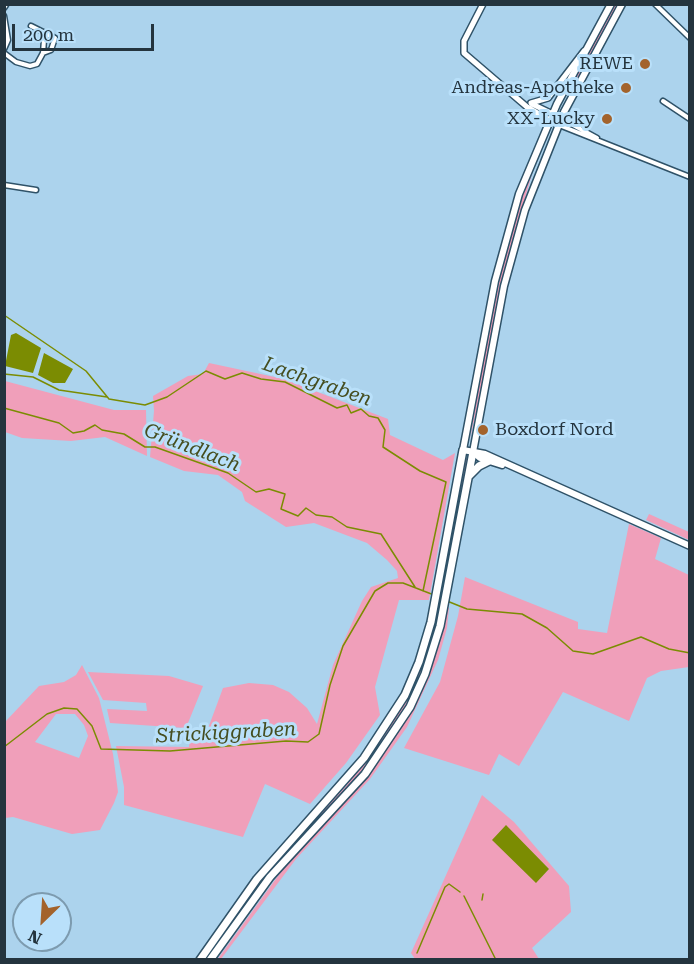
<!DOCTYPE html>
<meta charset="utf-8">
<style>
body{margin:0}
#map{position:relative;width:694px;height:964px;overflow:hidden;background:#acd3ed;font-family:"Roboto Serif",serif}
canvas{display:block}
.frame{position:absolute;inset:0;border:6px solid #24343e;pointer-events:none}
.north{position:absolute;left:12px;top:892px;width:60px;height:60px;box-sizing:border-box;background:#b9e0fa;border:2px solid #7d9baf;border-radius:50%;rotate:205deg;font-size:16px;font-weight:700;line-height:24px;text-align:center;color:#24343e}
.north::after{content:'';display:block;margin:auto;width:21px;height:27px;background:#a3632c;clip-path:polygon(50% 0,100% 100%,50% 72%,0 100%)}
.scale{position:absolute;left:12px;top:24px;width:142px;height:27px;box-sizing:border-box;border:3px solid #24343e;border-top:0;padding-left:8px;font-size:18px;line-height:21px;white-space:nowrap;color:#24343e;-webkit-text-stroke:4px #b9e0fa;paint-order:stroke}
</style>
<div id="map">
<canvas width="694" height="964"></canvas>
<div class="frame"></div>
<div class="north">N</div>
<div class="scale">200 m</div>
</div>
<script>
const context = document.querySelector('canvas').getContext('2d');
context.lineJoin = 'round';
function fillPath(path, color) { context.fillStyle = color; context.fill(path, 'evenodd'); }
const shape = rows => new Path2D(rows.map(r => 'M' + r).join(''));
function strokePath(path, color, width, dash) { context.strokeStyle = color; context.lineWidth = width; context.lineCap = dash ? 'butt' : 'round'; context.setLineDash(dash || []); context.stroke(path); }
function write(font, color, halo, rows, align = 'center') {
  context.font = font + ' "Roboto Serif",serif'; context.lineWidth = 6; context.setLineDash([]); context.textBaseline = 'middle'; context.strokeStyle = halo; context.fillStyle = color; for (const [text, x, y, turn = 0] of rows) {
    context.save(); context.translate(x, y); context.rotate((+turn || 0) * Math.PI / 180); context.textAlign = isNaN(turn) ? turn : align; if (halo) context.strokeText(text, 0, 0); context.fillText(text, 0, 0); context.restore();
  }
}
const green = shape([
 [614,5,620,5,563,109,589,49],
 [550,125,532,174,511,246,470,440,482,364,507,245,530,173],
 [209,363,284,379,388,419,390,435,443,460,455,453,429,600,399,600,375,687,380,715,346,763,310,804,265,784,243,837,124,805,124,787,116,746,189,747,190,738,203,742,223,688,249,683,273,685,289,692,307,708,317,724,333,665,362,601,371,587,398,578,397,571,387,560,367,543,314,523,286,527,245,501,242,492,218,475,184,471,150,457,154,411,153,396,188,376,203,374],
 [5,381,114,410,146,410,147,456,105,437,71,441,22,438,5,432],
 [469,455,436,634,407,707,360,776,259,886,207,959,204,960,260,880,345,787,376,748,406,698,419,668,464,462],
 [649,514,689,532,689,540,646,520],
 [629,524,661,538,655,559,689,575,689,667,661,671,647,678,629,721,563,692,519,766,499,754,489,775,404,748,440,682,458,616,465,577,578,622,578,629,607,633],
 [447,607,449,608,447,628,438,660,407,727,370,779,296,859,221,959,217,960,291,858,362,782,401,729,435,656],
 [82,665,99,698,113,754,118,792,114,803,100,830,72,834,13,817,5,818,5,722,39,686,64,682,76,675],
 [56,714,75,714,84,725,88,736,79,758,35,742],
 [88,672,169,676,203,686,186,728,110,723,107,709,147,711,146,703,103,700],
 [482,795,514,822,569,886,571,912,532,948,539,959,415,959,411,953],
 [506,826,549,869,536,882,493,840]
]);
const water = shape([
 [16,333,41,348,33,373,5,366,11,335],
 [44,353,73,369,65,383,53,383,38,375],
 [506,825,549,869,536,883,492,840]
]);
const stream = shape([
 [4,315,86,371,109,399,145,405,167,397,206,371,225,379,242,373,261,379,285,382,337,408,347,405,351,413,361,409,369,416,378,418,385,430,383,447,420,471,446,482,423,591],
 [4,374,33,377,59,390,107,397],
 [4,408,59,423,73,433,84,431,95,425,102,430,124,434,145,447,155,447,228,473,256,492,269,489,285,494,281,509,298,516,306,508,316,515,332,517,347,527,381,534,415,587],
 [447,601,467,609,522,614,547,628,573,651,593,654,641,637,669,649,690,653],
 [4,747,47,714,64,708,77,709,92,726,101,749,170,751,286,741,308,742,319,734,330,685,343,646,375,591,388,583,403,583,434,595],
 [464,896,496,960],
 [482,900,483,894],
 [417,953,445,887,449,884,460,892]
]);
const minor = shape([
 [655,4,690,38],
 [4,8,6,5],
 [4,16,8,40,4,49],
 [4,53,16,62,30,66,37,64,43,53,51,50,55,38,31,26],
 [43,53,44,40,48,35],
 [663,101,690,119],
 [562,119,597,138],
 [559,125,690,177],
 [4,185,36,190]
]);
const tertiary = shape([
 [483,4,464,41,464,53,527,107,558,125],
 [531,103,548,98,584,51],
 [532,104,561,118]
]);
const secondary = shape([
 [463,450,485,454,690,546],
 [473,452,480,458,502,465]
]);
const primary = shape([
 [463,450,495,281,519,194,557,104,611,4],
 [473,452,504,286,525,210,564,112,622,4]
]);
const trunk = shape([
 [469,476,479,466,489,461],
 [200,960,257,879,364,758,405,695,419,662,431,622,463,450],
 [210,960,270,877,365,774,410,707,425,674,440,626,473,452]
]);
const markers = [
 [645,64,6,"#a3632c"],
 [626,88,6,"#a3632c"],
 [607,119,6,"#a3632c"],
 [483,430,6,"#a3632c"]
];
const poiNames = [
 ["REWE",633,64],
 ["Andreas-Apotheke",614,88],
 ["XX-Lucky",595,119],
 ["Boxdorf Nord",495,430,"left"]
];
const waterNames = [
 ["Lachgraben",317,382,19],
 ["Gründlach",192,448,21],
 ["Strickiggraben",226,733,-3]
];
fillPath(green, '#f09fba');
fillPath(water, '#7b8c02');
strokePath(stream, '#7b8c02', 1.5);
strokePath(minor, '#2f5268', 7);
strokePath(tertiary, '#2f5268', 8);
strokePath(secondary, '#2f5268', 9);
strokePath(primary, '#2f5268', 9);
strokePath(trunk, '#2f5268', 10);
strokePath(minor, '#fff', 4);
strokePath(tertiary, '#fff', 5);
strokePath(secondary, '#fff', 6);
strokePath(primary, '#fff', 6);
strokePath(trunk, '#fff', 7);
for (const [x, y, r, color] of markers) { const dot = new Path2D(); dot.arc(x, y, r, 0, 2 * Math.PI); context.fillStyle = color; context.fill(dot); strokePath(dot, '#b9e0fa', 2); }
write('18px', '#24343e', '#b9e0fa', poiNames, 'right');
write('italic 20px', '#454e20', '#b9e0fa', waterNames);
</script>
